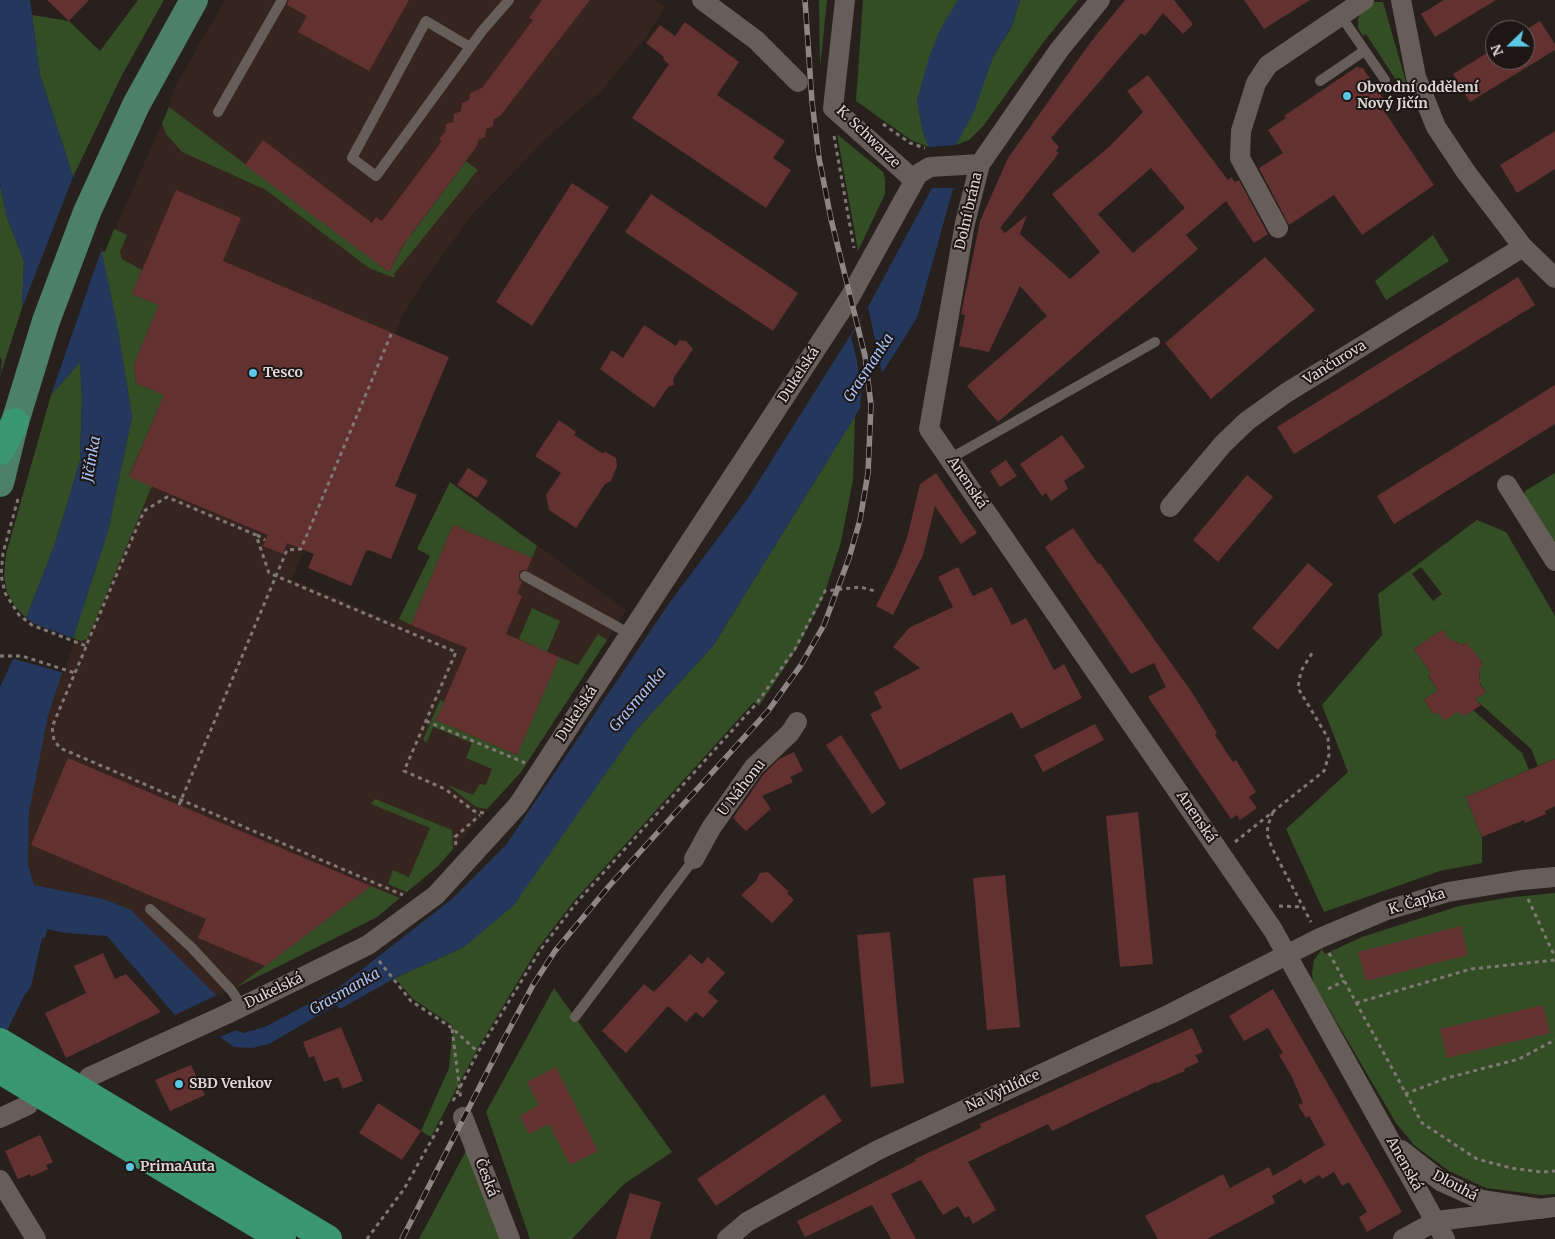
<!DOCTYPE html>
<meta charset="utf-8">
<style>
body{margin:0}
#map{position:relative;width:1555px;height:1239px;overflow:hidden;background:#28201d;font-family:Merriweather,serif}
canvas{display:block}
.north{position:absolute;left:1485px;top:20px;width:50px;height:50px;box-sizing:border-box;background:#1e1614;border:1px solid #6a6361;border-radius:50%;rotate:248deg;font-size:14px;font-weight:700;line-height:20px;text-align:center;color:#dcd7d5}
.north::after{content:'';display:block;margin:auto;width:18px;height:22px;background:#5bc8e6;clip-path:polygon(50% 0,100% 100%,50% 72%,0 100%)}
</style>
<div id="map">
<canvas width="1555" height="1239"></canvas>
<div class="north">N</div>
</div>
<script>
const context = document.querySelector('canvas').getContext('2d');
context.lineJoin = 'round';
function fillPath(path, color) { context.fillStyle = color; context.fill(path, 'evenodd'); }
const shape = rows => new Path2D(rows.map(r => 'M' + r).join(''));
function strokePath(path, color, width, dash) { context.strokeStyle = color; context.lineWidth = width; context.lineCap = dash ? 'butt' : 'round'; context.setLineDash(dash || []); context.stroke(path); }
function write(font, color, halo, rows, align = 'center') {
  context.font = font + ' Merriweather,serif'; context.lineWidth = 4; context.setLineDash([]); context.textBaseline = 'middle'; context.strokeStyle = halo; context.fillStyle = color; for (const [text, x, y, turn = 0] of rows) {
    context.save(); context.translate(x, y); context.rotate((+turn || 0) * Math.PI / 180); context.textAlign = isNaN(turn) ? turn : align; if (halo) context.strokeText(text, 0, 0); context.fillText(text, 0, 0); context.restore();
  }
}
const commercial = shape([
 [225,0,656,0,665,7,646,37,601,91,548,137,471,216,424,281,404,312,292,579,396,623,430,556,417,549,450,482,626,610,521,772,438,866,377,917,218,997,131,910,104,899,34,885,28,864,29,812,48,716,65,660,101,251,105,252,169,107,174,88]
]);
const green = shape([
 [138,0,164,0,122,75,73,177,40,75,32,15,69,21,100,51],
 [819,0,827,0,820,68],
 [863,0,959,0,937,38,917,101,923,132,929,147,911,140,856,101],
 [1020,0,1078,0,1045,40,984,125,969,140,956,145,993,57,1012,26],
 [1372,2,1383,2,1406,82,1400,86,1366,34,1363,36,1358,28,1358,19,1362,9],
 [169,107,389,272,409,235,411,235,466,161,478,170,394,274,395,277,392,277,369,268,266,190,182,152,166,134,162,123],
 [837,134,883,172,885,179,885,194,858,251],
 [0,184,6,215,24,261,22,308,0,376,2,360,0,357],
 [114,229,127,235,120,252,122,259,142,270,132,294,159,305,134,364,136,383,164,395,129,476,152,486,94,623,87,639,81,641,73,638,108,531,132,417,117,324,101,251,105,252],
 [1433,235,1449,261,1386,300,1375,281],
 [80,362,82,398,80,461,55,544,26,618,15,606,7,592,4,576,6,554,51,395],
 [855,416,853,480,841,542,823,598,796,650,759,706,754,702,574,901,538,948,478,1048,431,1137,421,1131,449,1068,453,1026,413,999,395,978,464,947,637,729,713,646],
 [1555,473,1555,550,1525,500,1525,491],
 [450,482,537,546,532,558,453,525,411,625,399,619,430,556,417,549],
 [1477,520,1506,532,1555,616,1555,759,1538,766,1531,749,1475,699,1486,692,1480,683,1480,674,1477,670,1482,666,1481,661,1466,643,1460,646,1457,642,1449,640,1442,630,1414,649,1431,673,1428,676,1438,690,1424,700,1434,715,1438,712,1457,711,1465,716,1473,710,1522,753,1529,770,1466,797,1482,837,1482,863,1440,871,1324,912,1286,829,1348,772,1322,705,1382,635,1378,594],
 [1421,567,1442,594,1433,601,1412,574],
 [532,608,560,621,547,652,519,639],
 [598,634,607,640,521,772,487,809,476,807,448,785,473,795,480,784,486,785,492,769,466,758,472,743,433,727,427,742,423,740,440,700,444,702,436,720,517,755,559,657,578,665],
 [375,799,452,830,453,849,438,866,407,892,388,884,393,870,409,877,430,828,371,804],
 [371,886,400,898,377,917,237,987],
 [1555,893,1555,1194,1541,1195,1486,1188,1449,1171,1414,1145,1396,1123,1313,982,1312,973,1314,960,1322,949,1325,954,1362,937,1459,906,1506,898],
 [554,988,672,1152,624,1184,572,1239,530,1239,486,1112],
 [468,1147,501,1239,419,1239]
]);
const water = shape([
 [0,0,30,0,40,75,73,176,79,179,96,245,101,247,117,324,132,417,108,531,48,716,29,813,28,864,34,885,104,899,131,910,218,997,235,1030,243,1033,265,1027,338,988,452,899,506,845,670,602,748,498,868,307,932,188,929,147,923,132,917,101,929,57,942,26,958,0,1020,0,1012,26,993,57,974,112,956,145,958,188,953,189,917,318,882,373,884,401,860,408,713,646,637,729,514,905,464,947,395,978,340,1009,336,1005,269,1044,252,1048,234,1047,220,1037,175,1015,107,936,66,933,47,929,45,938,42,938,31,987,24,996,0,1045,0,687,14,657,26,618,55,544,80,461,82,398,80,362,51,395,22,308,24,261,6,215,0,184]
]);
const pier = shape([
 [956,145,958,188,932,188,929,147],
 [73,177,79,179,96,245,101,247,101,251,50,398,39,355,21,311],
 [868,307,882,373,884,401,860,408,861,395,857,361,851,337],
 [24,616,33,623,75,639,64,673,11,658],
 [217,995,236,1030,220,1037,175,1015]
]);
const building = shape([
 [47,0,89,0,69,21],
 [289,0,409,0,369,71,298,32,307,16,287,5],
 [542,0,590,0,500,116,494,119,493,126,486,129,485,137,478,140,477,146,403,245,389,272,245,165,263,140,372,223,376,217,382,221,442,141,439,139,445,132,446,124,453,122,454,114,461,111,462,103,469,100,470,93,482,88,533,20,529,18],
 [1125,0,1174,0,1193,24,1183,34,1163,13,1145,36,1141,33,1051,138,1059,147,1056,151,1059,153,1000,228,1005,233,1027,215,1020,234,1070,279,1100,252,1052,194,1109,147,1143,112,1127,91,1148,75,1228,180,1231,177,1235,182,1239,180,1268,234,1254,243,1226,201,1186,235,1198,249,998,422,967,386,1047,316,1020,286,989,352,959,346,965,315,961,314,980,221,1008,158,1090,43],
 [1151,168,1185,208,1133,253,1098,214],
 [1244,0,1310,0,1264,29],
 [1444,0,1496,0,1435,37,1421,14],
 [1540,21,1555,44,1555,50,1470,102,1453,74,1495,48,1495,60,1525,60,1525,30],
 [685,22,739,62,717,95,785,141,773,158,791,170,766,208,632,118,669,64,663,59,664,57,646,43,660,25,675,36],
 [1358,66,1360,69,1362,67,1383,98,1378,102,1434,185,1362,235,1334,195,1289,225,1259,168,1283,153,1268,130,1286,118,1284,116],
 [1555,131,1555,169,1517,193,1500,165],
 [572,183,609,207,532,326,496,302],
 [176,190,241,218,223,261,449,357,395,486,417,495,391,559,369,550,366,551,351,586,308,568,314,554,287,543,283,554,263,546,268,535,129,477,164,395,136,383,134,364,159,305,132,294],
 [651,194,798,293,773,331,625,232],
 [1265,257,1315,310,1211,399,1165,343],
 [1518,277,1535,305,1294,454,1277,427],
 [644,325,676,346,679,340,686,341,693,349,673,379,674,385,668,387,654,408,600,369,612,350,623,358],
 [1555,385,1555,424,1394,524,1377,496],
 [559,420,576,432,574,435,602,453,606,452,616,458,617,466,611,481,605,484,576,528,549,510,546,495,561,473,535,456],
 [1062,435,1085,467,1064,481,1068,489,1051,501,1046,493,1042,496,1020,464],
 [1006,460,1017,476,1000,487,990,471],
 [468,468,488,481,477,498,457,485],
 [936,473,977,533,961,544,935,506,923,555,893,615,876,606,896,566,907,538,920,484],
 [1247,475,1273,497,1218,562,1193,540],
 [453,525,532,558,527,570,522,570,519,573,519,579,522,582,517,593,522,596,506,634,559,657,517,755,436,720,467,648,411,625],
 [1073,528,1098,564,1100,563,1193,694,1217,733,1215,735,1233,762,1236,760,1256,792,1249,797,1257,808,1240,820,1237,815,1231,819,1148,697,1166,687,1154,663,1131,674,1045,547],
 [1308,563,1333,584,1278,650,1252,628],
 [958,567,973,596,992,587,1012,625,1026,618,1054,670,1064,664,1082,698,1021,729,1012,712,900,770,870,714,882,708,874,692,920,668,893,647,909,628,953,607,938,577],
 [1442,630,1449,639,1463,645,1466,643,1477,655,1483,666,1479,668,1480,684,1486,692,1475,699,1481,705,1465,716,1457,712,1444,721,1438,712,1434,715,1424,700,1438,690,1428,675,1431,673,1414,649],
 [1095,724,1104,740,1043,772,1034,755],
 [841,735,886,804,872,814,826,745],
 [794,752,803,771,790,777,793,782,762,796,771,809,746,831,733,818,763,775,779,759],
 [68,758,179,805,371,886,265,966,198,938,206,919,31,845],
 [1555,759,1555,806,1545,811,1546,814,1525,823,1524,820,1482,837,1466,797],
 [1138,812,1153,964,1120,967,1106,816],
 [768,872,789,892,787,893,794,900,772,923,741,895,756,881,760,873],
 [1005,875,1020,1027,987,1030,973,878],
 [1461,926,1468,955,1366,981,1358,952],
 [890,932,904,1083,871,1087,857,935],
 [103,953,115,979,126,974,161,1012,66,1058,45,1013,86,993,74,966],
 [690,954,702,964,708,957,725,973,708,992,718,1001,703,1018,696,1012,686,1022,668,1006,626,1053,602,1031,644,984,654,992],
 [1273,989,1402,1212,1367,1232,1359,1217,1367,1212,1349,1182,1342,1186,1334,1172,1322,1179,1319,1175,1304,1184,1301,1179,1272,1196,1275,1203,1207,1239,1158,1239,1145,1216,1223,1174,1230,1188,1269,1167,1273,1176,1325,1145,1309,1116,1306,1118,1298,1105,1303,1103,1292,1077,1279,1055,1283,1053,1268,1028,1244,1041,1229,1016],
 [1543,1005,1550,1033,1447,1058,1440,1029],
 [341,1027,363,1081,343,1089,338,1077,324,1082,314,1056,309,1058,303,1042],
 [1192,1028,1203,1052,1195,1055,1199,1062,1184,1069,1185,1071,1157,1083,1156,1082,1052,1131,1048,1124,968,1162,996,1210,973,1224,969,1216,965,1218,958,1206,943,1215,921,1180,891,1194,916,1239,891,1239,872,1205,805,1237,797,1221,916,1161,915,1159,981,1128,980,1124],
 [191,1065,205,1095,170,1111,155,1080],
 [556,1067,598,1151,570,1165,549,1124,529,1134,520,1116,539,1105,527,1082],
 [824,1094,842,1121,716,1206,697,1179],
 [378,1103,421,1131,402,1160,359,1133],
 [40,1135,53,1162,46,1165,48,1169,31,1177,30,1174,18,1179,5,1151],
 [630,1193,661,1202,650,1239,616,1239]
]);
const path = shape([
 [883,124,910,143,925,148],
 [834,136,854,248],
 [18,499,3,553,1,575,5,593,19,615,32,625,86,646,144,511,167,497,256,535,269,573,456,652,404,771,445,789,474,811,484,813],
 [257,535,265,540],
 [86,647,52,727,54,740,60,748,403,895],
 [0,656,22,656,75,673],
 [426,721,525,763],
 [179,805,287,550,301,549,392,332],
 [1273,812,1268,825,1267,834,1272,848,1311,922],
 [1235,842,1324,771,1329,755,1328,738,1298,688,1301,671,1314,650],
 [456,845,455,837,480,815],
 [1528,899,1555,957],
 [1279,906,1302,907],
 [1329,953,1422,1123,1477,1159,1511,1168,1543,1172,1555,1171],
 [379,961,411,1001,452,1028,478,1052],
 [1328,989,1344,981],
 [1356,1003,1471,969,1555,960],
 [452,1029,461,1100],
 [1405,1094,1447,1078,1519,1059,1555,1040],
 [453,1101,478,1052,541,949,577,902,757,703,795,649,825,591,860,587,875,591],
 [367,1239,404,1189,444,1118]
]);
const lane = shape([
 [1341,16,1385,80],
 [470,47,426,21,352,158,376,176,482,31,509,0],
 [1320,81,1364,51],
 [218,112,282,0],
 [951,458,1155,342],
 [525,576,630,634],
 [150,909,192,948,231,990,242,1006],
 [575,1017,694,859]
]);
const street = shape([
 [702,0,756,40,798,82],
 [845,0,833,108,914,180],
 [1100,0,1059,50,980,164,965,223,929,429,1273,930,1445,1239],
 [1401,0,1416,77,1436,127,1466,172,1523,247,1555,278],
 [1278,228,1240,158,1241,131,1256,83,1268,65,1364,0],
 [1507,485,1555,561],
 [1170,507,1223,444,1247,421,1286,393,1523,247],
 [694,859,711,828,754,767,790,733,797,722],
 [89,1077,227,1014,368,945,436,895,518,805,850,297,918,174,930,167,980,164],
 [463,1117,510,1239],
 [0,1118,28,1105],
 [1401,1150,1442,1182,1482,1200,1541,1209],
 [0,1180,36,1239],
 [727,1239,747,1222,878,1150,1170,1014,1320,938,1384,911,1448,892,1522,880,1555,877],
 [1403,1239,1436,1221,1555,1207]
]);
const primary = shape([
 [0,483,15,422,46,321,87,212,136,105,194,0]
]);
const highway = shape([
 [0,451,15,422],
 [0,1042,328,1239],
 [0,1070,282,1239]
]);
const rail = shape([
 [402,1239,503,1041,533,985,555,951,610,885,768,711,801,665,824,625,849,558,860,520,868,473,871,405,865,356,831,219,819,158,812,102,805,0]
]);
const markers = [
 [1347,96,5,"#5bc8e6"],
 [253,373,5,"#5bc8e6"],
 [179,1084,5,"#5bc8e6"],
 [130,1167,5,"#5bc8e6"]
];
const poiNames = [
 ["Obvodní oddělení",1357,88],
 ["Nový Jičín",1357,104],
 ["Tesco",263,373],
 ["SBD Venkov",189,1084],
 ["PrimaAuta",140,1167]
];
const streetNames = [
 ["K. Schwarze",868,137,44],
 ["Dolní brána",969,211,-77],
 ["Vančurova",1335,363,-32],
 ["Dukelská",799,375,-57],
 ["Anenská",967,483,56],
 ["Dukelská",577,714,-57],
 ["U Náhonu",742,788,-52],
 ["Anenská",1196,817,56],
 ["K. Čapka",1417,902,-17],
 ["Dukelská",274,991,-26],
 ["Na Vyhlídce",1003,1091,-25],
 ["Anenská",1404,1164,61],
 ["Česká",486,1178,69],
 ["Dlouhá",1455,1186,28]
];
const waterNames = [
 ["Grasmanka",869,368,-57],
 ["Jičínka",92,459,-80],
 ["Grasmanka",638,700,-50],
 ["Grasmanka",345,992,-30]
];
fillPath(commercial, '#36241f');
fillPath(green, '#334d24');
fillPath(water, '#24375d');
fillPath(pier, '#28201d');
fillPath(building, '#633130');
strokePath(path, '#7f7875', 3, [4, 4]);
strokePath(lane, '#675e5a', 10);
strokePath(street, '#675e5a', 20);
strokePath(primary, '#4c8067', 28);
strokePath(highway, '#3a9770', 28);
strokePath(rail, '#8c8684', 5.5);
strokePath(rail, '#1e1614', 4, [11]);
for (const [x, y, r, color] of markers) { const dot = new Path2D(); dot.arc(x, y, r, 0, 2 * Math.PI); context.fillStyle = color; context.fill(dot); strokePath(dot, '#1e1614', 2); }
write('bold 14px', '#dcd7d5', '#1e1614', poiNames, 'left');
write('14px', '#dcd7d5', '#1e1614', streetNames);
write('italic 15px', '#a5c1f6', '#1e1614', waterNames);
</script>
